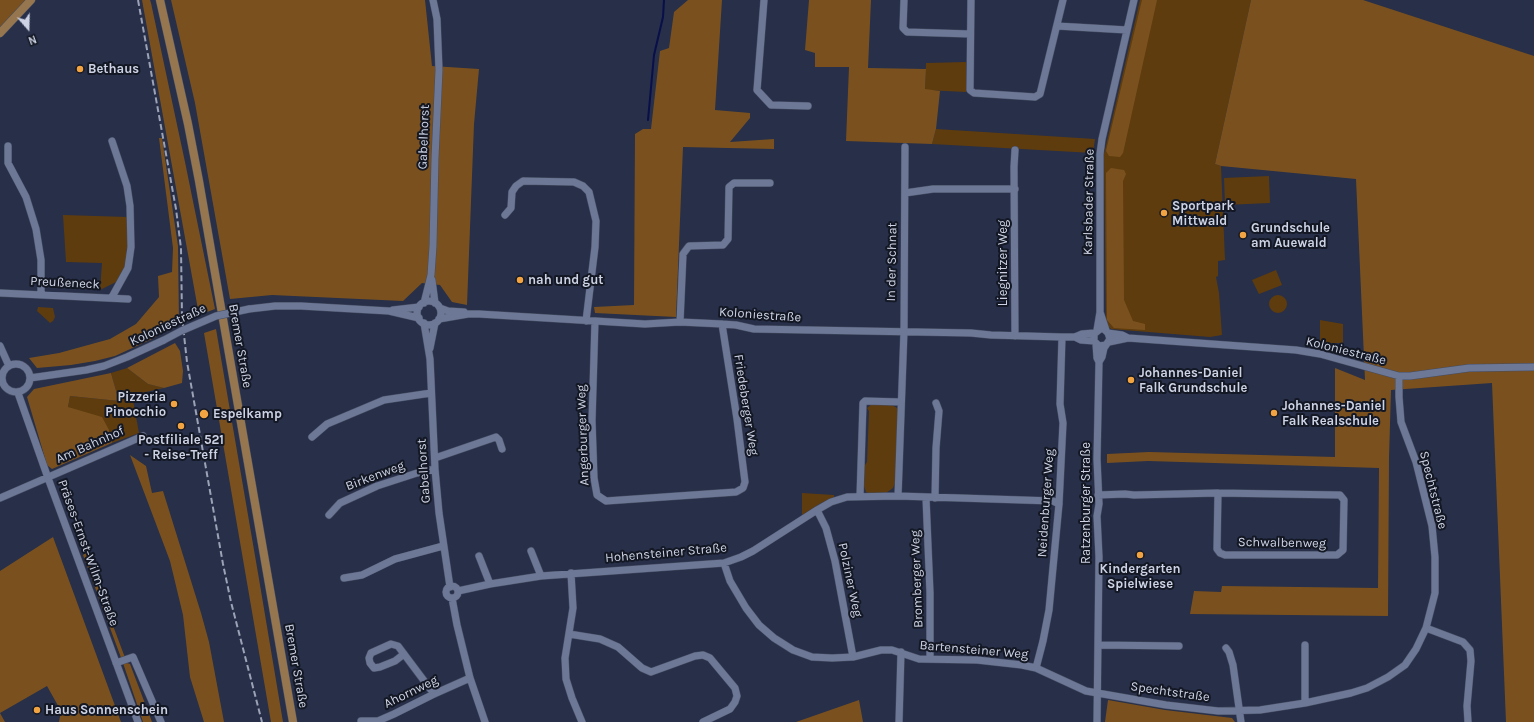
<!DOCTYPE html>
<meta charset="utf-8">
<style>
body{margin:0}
#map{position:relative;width:1534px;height:722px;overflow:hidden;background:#272f49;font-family:Karla,sans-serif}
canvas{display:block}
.north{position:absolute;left:8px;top:8px;width:40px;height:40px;-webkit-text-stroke:3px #141824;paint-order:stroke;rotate:160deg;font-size:11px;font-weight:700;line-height:16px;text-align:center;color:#cdd3e4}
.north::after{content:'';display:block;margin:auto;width:14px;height:18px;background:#cdd3e4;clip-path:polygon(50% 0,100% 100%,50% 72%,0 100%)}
</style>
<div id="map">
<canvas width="1534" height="722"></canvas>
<div class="north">N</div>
</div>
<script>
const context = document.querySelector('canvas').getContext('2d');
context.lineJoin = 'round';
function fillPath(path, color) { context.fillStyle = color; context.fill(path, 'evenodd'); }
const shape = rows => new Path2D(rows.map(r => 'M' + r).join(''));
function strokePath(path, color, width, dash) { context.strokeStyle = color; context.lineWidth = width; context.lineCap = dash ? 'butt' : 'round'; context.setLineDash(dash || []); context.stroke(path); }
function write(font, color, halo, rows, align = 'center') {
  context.font = font + ' Karla,sans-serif'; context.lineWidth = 4; context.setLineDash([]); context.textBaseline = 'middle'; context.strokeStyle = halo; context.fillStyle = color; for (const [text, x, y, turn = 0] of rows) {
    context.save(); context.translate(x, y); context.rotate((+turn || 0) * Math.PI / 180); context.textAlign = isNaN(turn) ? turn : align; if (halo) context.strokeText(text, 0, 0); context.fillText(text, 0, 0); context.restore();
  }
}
const green = shape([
 [1140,0,1251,0,1215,164,1221,166,1225,260,1218,261,1218,276,1216,277,1219,293,1222,335,1210,337,1111,329,1106,324,1104,154],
 [966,62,966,92,925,90,926,63],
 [936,129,1095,139,1093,153,932,144],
 [1269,176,1270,203,1225,205,1224,178],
 [63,215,128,217,127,248,125,266,116,282,100,290,102,263,66,262],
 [1276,270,1282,285,1259,294,1252,280],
 '1269 304a9 9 0 1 1 18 0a9 9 0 1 1-18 0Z',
 [38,307,53,308,55,317,53,321,50,323,48,321,37,311],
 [1320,320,1343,324,1343,343,1320,343],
 [127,368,148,384,164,388,132,395,139,433,112,443,109,430,68,407,70,396,119,401,111,373],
 [872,404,892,405,897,408,898,412,895,483,893,488,886,493,868,493,866,492,864,486,865,465,867,462,869,411,867,408],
 [802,493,834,495,834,497,821,503,802,515]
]);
const forest = shape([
 [0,0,28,0,0,30],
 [142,0,150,0,151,3,185,162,215,309,199,315],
 [171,0,425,0,432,66,479,69,474,124,467,305,452,302,440,285,422,283,403,301,272,295,230,299,195,103],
 [688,0,722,0,715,110,750,113,750,118,730,142,774,139,774,149,683,147,676,317,595,313,594,307,634,305,635,134,643,129,651,129,660,51,669,48,674,12],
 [809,0,871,0,868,68,926,69,925,89,940,91,936,129,932,144,846,141,849,67,815,67,815,53,805,50],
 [1142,0,1157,0,1123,153,1120,157,1109,156,1106,151],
 [1251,0,1363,0,1534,56,1534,722,1506,722,1492,383,1391,390,1389,458,1388,616,1190,614,1194,591,1221,592,1222,586,1378,588,1379,468,1148,461,1107,463,1107,454,1149,452,1335,457,1335,368,1365,380,1356,179,1221,166,1215,164],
 [159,138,162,138,178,246,179,323,152,339,115,356,95,361,71,365,37,368,29,358,59,353,110,339,136,324,159,297,158,276,172,272,173,248],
 [1111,168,1124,170,1126,174,1123,181,1124,300,1133,321,1145,324,1145,330,1114,328,1107,320,1106,173],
 [216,329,259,579,283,722,271,722,204,333],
 [175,343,180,351,183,371,182,383,164,388,148,384,127,368],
 [111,373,119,401,70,396,68,407,102,417,109,430,112,443,52,469,47,465,27,397,34,389],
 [130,455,146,466,152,493,163,491,201,613,209,642,224,722,204,722,190,677,183,615,170,561],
 [53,537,121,722,59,722,61,711,47,686,0,713,5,722,0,722,0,571],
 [87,552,97,583,127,663,130,664,152,722,143,722,123,663,83,555],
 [859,700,863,722,796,722],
 [1108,700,1165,710,1232,718,1235,722,1105,722]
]);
const stream = shape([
 [648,120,654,55,663,17,664,0]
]);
const minor = shape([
 [764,0,757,90,771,105,808,106],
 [904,0,903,28,907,32,970,34],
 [971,0,970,90,974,93,1035,97,1040,94,1063,0],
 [1057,26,1127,30],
 [112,141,127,186,130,206,131,247,128,268,112,297],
 [8,146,8,163,26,197,36,229,41,260,41,294],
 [905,193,933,189,1015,189],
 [505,215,511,208,512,192,516,186,523,181,574,182,583,186,589,192,596,221,595,247,586,321],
 [432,280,435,303],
 [0,293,128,299],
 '417 313a12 12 0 1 1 24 0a12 12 0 1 1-24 0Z',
 [424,303,431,275,433,246,435,158,439,70,437,19,433,0],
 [440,308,448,311,464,312],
 [249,309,275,306,301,306,389,311,419,318],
 [393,310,419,307],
 [1100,312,1106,330],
 [439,319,468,314,479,314,645,324,680,322,722,324,736,325,754,329,971,333,991,335,1062,337,1075,337,1082,334,1094,333],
 [595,321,592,421,594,478,597,495,606,501,736,492,743,488,745,482,737,419,722,324],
 [680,322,683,254,689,246,723,245,728,239,729,187,734,183,770,183],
 [424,323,430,359,435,469,439,513,450,587],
 [1097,330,1100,312,1100,154,1102,139,1134,0],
 [1108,333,1110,339,1106,345,1099,346,1094,341,1094,334,1100,329,1104,329,1108,333,1122,335,1128,338],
 [1015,336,1014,167,1015,150],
 [1075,337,1081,340,1094,341],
 [1109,342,1128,338,1296,350,1320,354,1399,376,1410,376,1469,368,1534,367],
 [1096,344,1097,358,1099,362,1097,459,1099,504,1097,516,1099,557,1097,722],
 [0,346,9,366],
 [430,348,435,323],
 [1099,362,1102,357,1104,348,1106,345],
 '2 378a14 14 0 1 1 28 0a14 14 0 1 1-28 0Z',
 [30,378,86,370,104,366,127,357,164,340],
 [18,393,48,478,138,722],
 [312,437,327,424,384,400,431,393],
 [435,458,496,437,499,440,502,449],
 [1098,495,1125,494,1134,495,1218,493,1340,495,1344,500,1343,550,1337,555,1225,555,1220,553,1217,549,1218,493],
 [860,496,863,403,865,401,901,402],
 [898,496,904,331,905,147],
 [0,498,143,436],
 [926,498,930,593,930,659],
 [935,498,936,448,939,411,936,403],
 [817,510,826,528,835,561,853,657],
 [329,515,340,503,377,486,417,473,435,469],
 [531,551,541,576],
 [479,556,490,584],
 [724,563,730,581,746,608,759,625,774,638,793,650,812,657,832,658,853,657,881,650,892,650,919,659,977,660,1022,665,1036,668,1086,691,1166,705,1218,711,1260,710,1305,703,1351,693,1367,688,1388,677,1405,665,1416,649,1426,628,1435,593,1435,557,1432,526,1416,462,1401,422,1399,397,1399,376],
 [571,573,573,608,565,658,566,679,572,698,582,722],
 [344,578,362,575,395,559,443,546],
 '446 592a6 6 0 1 1 12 0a6 6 0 1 1-12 0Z',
 [458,591,490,584,541,576,724,563,741,557,753,551,817,510,831,502,847,497,898,496,1053,501,1059,504],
 [452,598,457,625,470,678,485,722],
 [1426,628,1463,642,1470,650,1471,661,1467,706,1468,722],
 [569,634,600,639,618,647,642,668,651,672,695,656,703,655,710,658,735,688,737,696,735,702,730,709,703,722],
 [1098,645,1179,646],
 [1305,645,1305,703],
 [1226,648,1229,652,1233,665,1241,722],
 [404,654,395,661,380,667,374,668,370,663,369,658,371,653,391,644,398,646,434,694],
 [116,663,133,657,161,722],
 [1036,668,1043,641,1049,610,1059,504,1063,423,1060,404,1062,337],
 [361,721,378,721,394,714,434,694,470,678],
 [899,722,901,652]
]);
const major = shape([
 [160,0,188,124,199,181,293,722],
 [0,33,31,0]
]);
const rail = shape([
 [138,0,176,209,181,248,182,317,187,362,223,564,231,602,262,722]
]);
const minorBridge = shape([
 [164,340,181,331,216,316,249,309]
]);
const markers = [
 [80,69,4,"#f3a442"],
 [1164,213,4,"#f3a442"],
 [1243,235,4,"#f3a442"],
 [520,280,4,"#f3a442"],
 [1131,380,4,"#f3a442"],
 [174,404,4,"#f3a442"],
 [1274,413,4,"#f3a442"],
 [204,414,5,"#f3a442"],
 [181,426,4,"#f3a442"],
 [1140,555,4,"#f3a442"],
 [37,710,4,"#f3a442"]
];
const poiNames = [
 ["Bethaus",88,69],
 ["Sportpark",1172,206],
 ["Mittwald",1172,221],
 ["Grundschule",1251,228],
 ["am Auewald",1251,243],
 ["nah und gut",528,280],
 ["Johannes-Daniel",1139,373],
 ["Falk Grundschule",1139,388],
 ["Pizzeria",166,397,"right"],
 ["Pinocchio",166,412,"right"],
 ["Johannes-Daniel",1282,406],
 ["Falk Realschule",1282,421],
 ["Espelkamp",213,414],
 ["Postfiliale 521",181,440,"center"],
 ["- Reise-Treff",181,455,"center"],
 ["Kindergarten",1140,569,"center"],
 ["Spielwiese",1140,584,"center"],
 ["Haus Sonnenschein",45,710]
];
const streetNames = [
 ["Gabelhorst",424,137,-88],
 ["Karlsbader Straße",1089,202,-89],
 ["In der Schnat",892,262,-89],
 ["Liegnitzer Weg",1003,263,-90],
 ["Preußeneck",65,283,3],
 ["Koloniestraße",760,315,4],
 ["Koloniestraße",168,325,-25],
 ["Bremer Straße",240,346,80],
 ["Koloniestraße",1346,351,14],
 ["Friedeberger Weg",746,405,81],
 ["Angerburger Weg",583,435,-92],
 ["Am Bahnhof",90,445,-24],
 ["Gabelhorst",424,471,-94],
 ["Birkenweg",375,476,-21],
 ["Spechtstraße",1433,490,76],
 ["Neidenburger Weg",1046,503,-86],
 ["Ratzenburger Straße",1086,503,-90],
 ["Schwalbenweg",1282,543,1],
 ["Präses-Ernst-Wilm-Straße",88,553,70],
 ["Hohensteiner Straße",666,553,-5],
 ["Bromberger Weg",917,579,-92],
 ["Polziner Weg",850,580,78],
 ["Bartensteiner Weg",974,650,5],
 ["Bremer Straße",296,666,80],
 ["Ahornweg",411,692,-26],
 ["Spechtstraße",1170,692,8]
];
fillPath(green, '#5f3c0d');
fillPath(forest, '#7a511e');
strokePath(stream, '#090f4a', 2);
strokePath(minor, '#454c61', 8);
strokePath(major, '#454c61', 9);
strokePath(minor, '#6d7896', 7);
strokePath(major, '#96764f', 8);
strokePath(rail, '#9ca3b6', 2, [6, 3]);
strokePath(minorBridge, '#454c61', 8, []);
strokePath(minorBridge, '#6d7896', 7);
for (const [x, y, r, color] of markers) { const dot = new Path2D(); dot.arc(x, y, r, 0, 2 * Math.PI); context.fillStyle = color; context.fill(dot); strokePath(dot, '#141824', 1.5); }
write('bold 13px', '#cdd3e4', '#141824', poiNames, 'left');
write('13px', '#cdd3e4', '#141824', streetNames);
</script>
